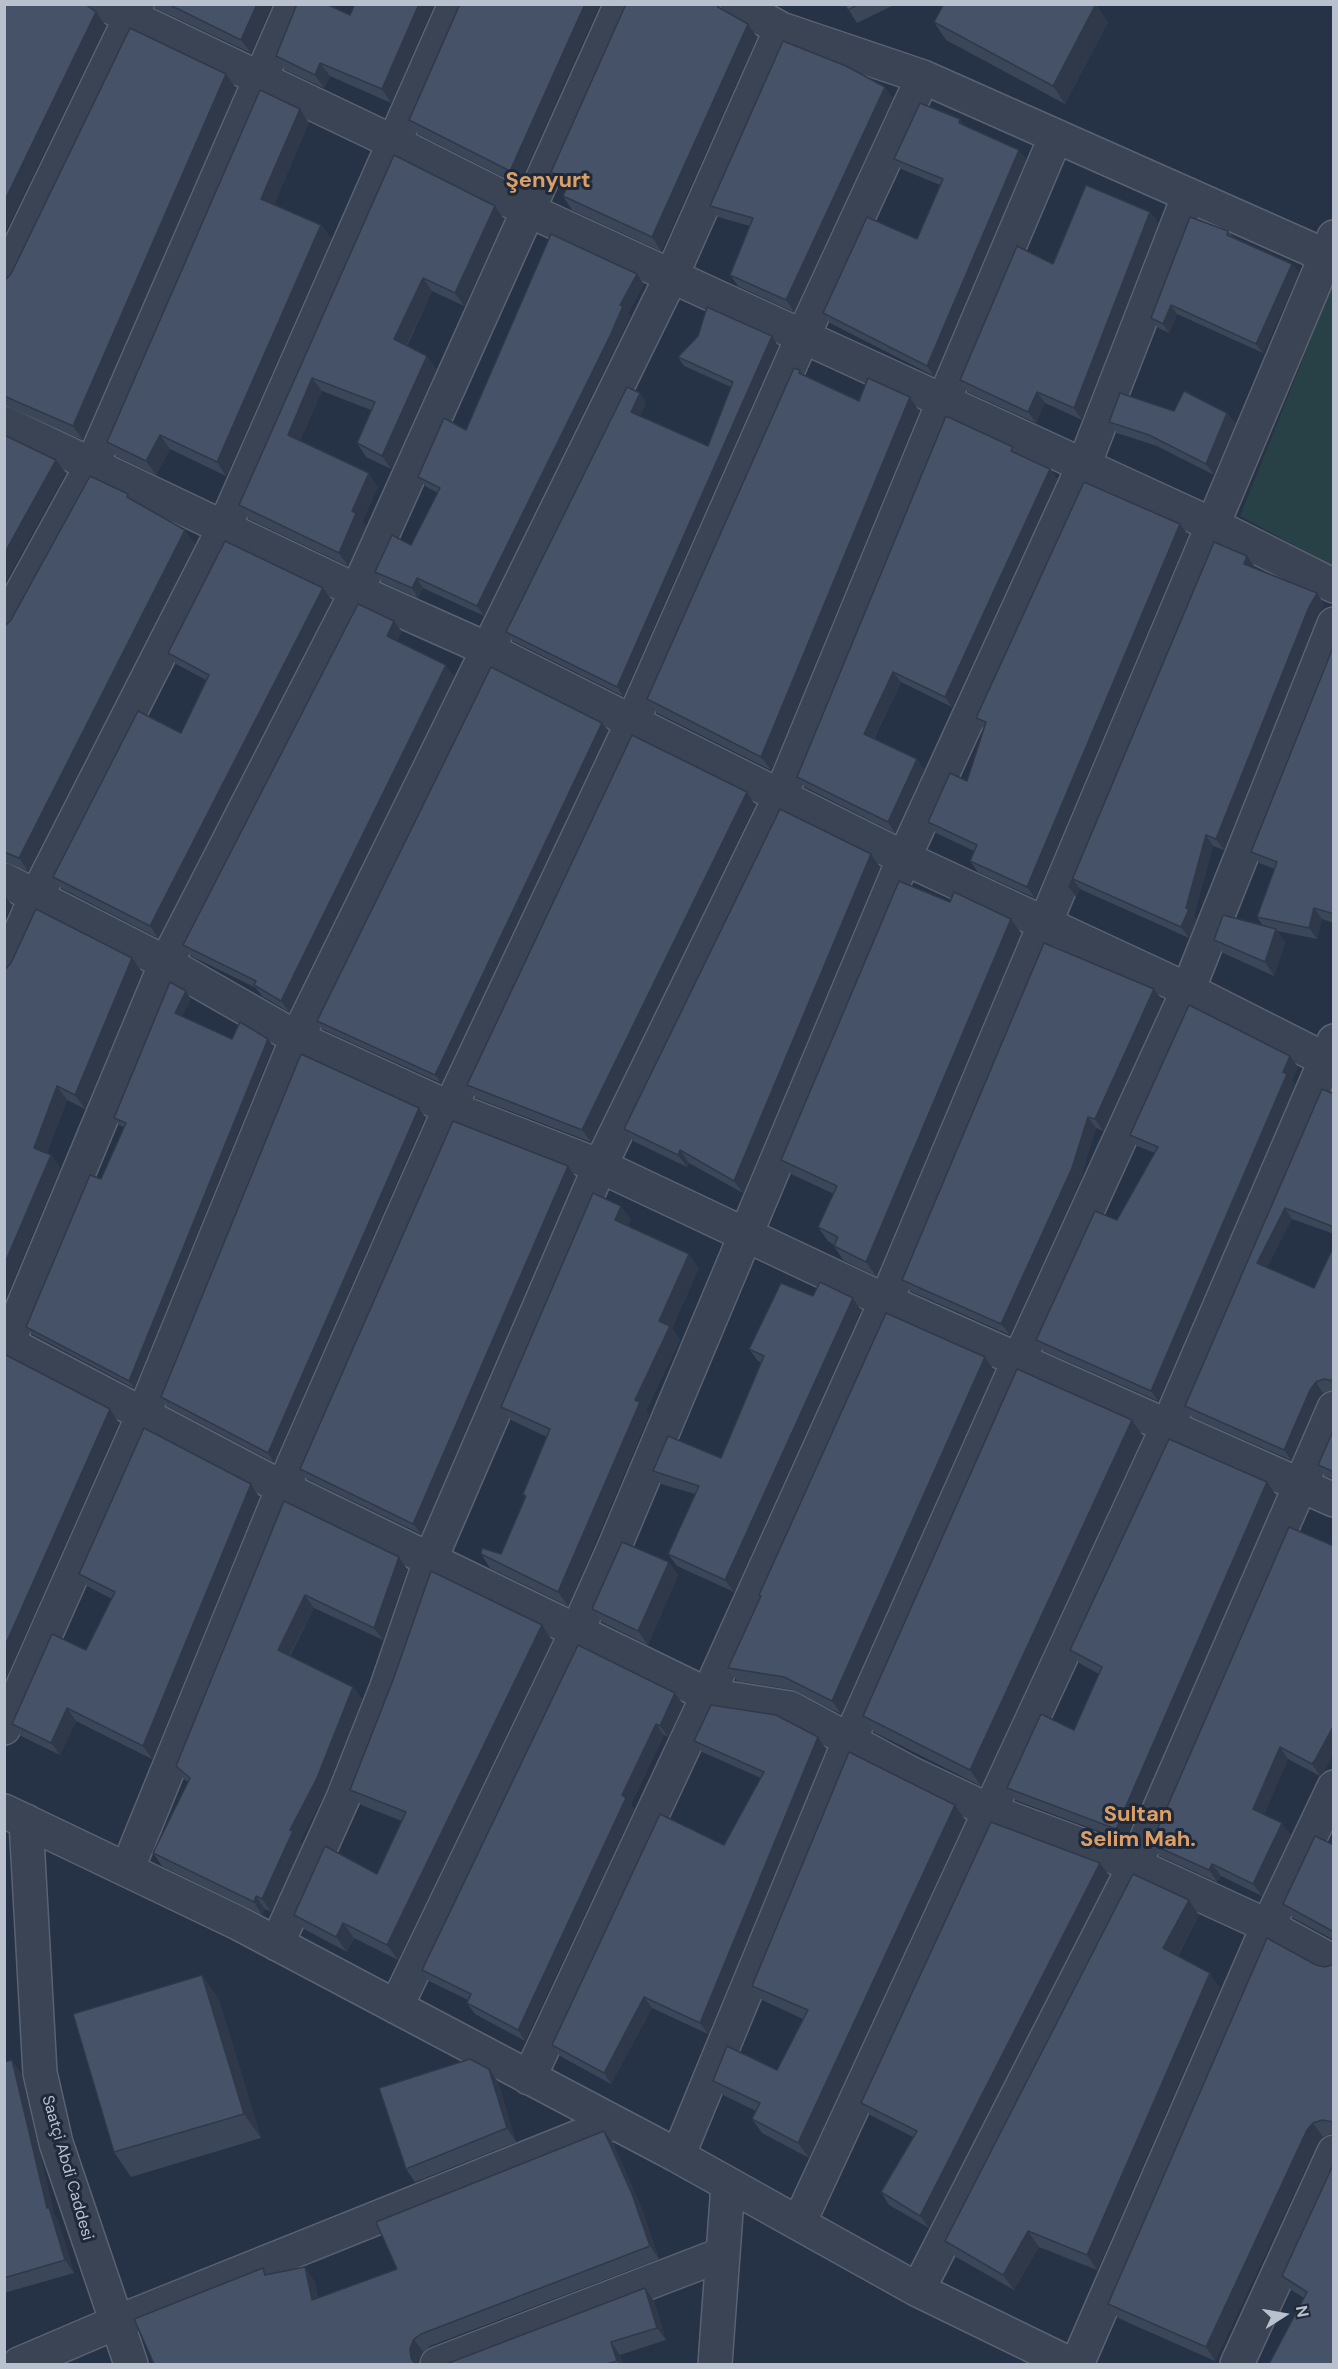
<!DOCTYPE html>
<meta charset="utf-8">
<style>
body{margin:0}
#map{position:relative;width:1338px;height:2369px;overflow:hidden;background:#263245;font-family:"DM Sans",sans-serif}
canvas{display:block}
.frame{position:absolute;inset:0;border:6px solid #b9c0ce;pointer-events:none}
.north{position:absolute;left:1254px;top:2285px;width:60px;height:60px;-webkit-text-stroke:4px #1f293a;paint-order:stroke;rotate:79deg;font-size:16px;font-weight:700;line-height:24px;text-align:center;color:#b9c0ce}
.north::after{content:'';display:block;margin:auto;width:21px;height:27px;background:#b9c0ce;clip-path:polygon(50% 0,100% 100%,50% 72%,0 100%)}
</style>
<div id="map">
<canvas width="1338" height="2369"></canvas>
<div class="frame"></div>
<div class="north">N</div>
</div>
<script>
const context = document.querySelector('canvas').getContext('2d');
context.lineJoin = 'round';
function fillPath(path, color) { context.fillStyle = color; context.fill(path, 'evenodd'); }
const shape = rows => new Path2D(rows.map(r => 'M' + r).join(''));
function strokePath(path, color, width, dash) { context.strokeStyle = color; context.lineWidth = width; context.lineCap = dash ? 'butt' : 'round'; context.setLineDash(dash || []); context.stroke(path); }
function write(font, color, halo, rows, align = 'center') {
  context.font = font + ' "DM Sans",sans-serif'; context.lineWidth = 6; context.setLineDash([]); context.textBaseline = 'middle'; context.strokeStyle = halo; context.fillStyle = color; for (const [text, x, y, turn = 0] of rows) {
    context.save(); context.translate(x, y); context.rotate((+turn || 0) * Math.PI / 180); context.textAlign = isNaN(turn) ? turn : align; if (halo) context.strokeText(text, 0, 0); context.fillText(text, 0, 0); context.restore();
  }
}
const green = shape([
 [1333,284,1333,566,1240,516]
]);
const minor = shape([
 [104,4,393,142,530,211,1213,525,1334,586],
 [737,4,781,29,923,77,1326,256,1334,237],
 [4,279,137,4],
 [4,423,357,591,487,649,904,858,1188,990,1334,1064],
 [4,625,92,465,293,4],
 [4,880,166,963,297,1038,450,1108,600,1166,886,1301,1334,1500],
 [4,969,36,897,224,528,455,4],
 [4,1341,283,1488,708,1695,790,1708,912,1774,990,1811,1135,1865,1268,1926,1334,1962],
 [4,1352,166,963,357,591,621,4],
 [4,1728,144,1413,297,1038,672,275,781,29],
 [4,1811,238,1923,678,2156,918,2290,1070,2364],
 [26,1821,40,2073,56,2143,131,2364],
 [127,1870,283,1488,450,1108,632,723,803,336,923,77],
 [277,1944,343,1798,386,1689,431,1558,600,1166,781,795,944,400,1056,136],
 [396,2007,578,1629,614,1548,904,858,1084,465,1189,195],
 [529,2078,708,1695,886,1301,1326,256],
 [678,2156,850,1739,1019,1360,1188,990,1334,624],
 [799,2223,1168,1426,1334,1041],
 [918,2290,1135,1865,1334,1408],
 [19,2364,115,2323,613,2123],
 [437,2364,723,2254],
 [715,2364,728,2185],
 [1077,2364,1268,1926,1334,1787],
 [1237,2364,1334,2152]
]);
const wall = shape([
 [153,4,272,4,251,53,155,8],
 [355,4,434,4,391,103,330,76,324,88,285,70,276,56,350,15],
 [460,4,519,185,418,134,409,120],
 [845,4,896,4,857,23],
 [718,7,748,24,757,37,661,251,572,210,563,196,566,188,560,185,551,172],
 [934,22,1108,22,1065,104,946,40],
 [236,88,83,440,4,405,4,281],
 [893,98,794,312,738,286,730,275,750,226,718,217,710,206],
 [300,109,309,123,274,204,321,225,331,239,226,476,170,449,156,475,116,456,107,442],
 [960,119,965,126,1026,159,934,376,830,323,823,313,917,239,940,185,901,169,894,159],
 [394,155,495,206,504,219,464,306,432,291,407,346,427,356,436,369,391,469,366,457,357,443,371,410,322,391,300,441,378,487,362,522,366,526,348,566,249,519,239,505],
 [1150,212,1158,223,1082,420,1045,403,1036,423,968,392,960,380,1053,264],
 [1228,231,1233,237,1292,264,1299,273,1263,353,1177,314,1169,333,1158,328,1151,318],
 [644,284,628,313,630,316,616,345,484,616,423,588,418,598,382,582,375,572,411,545,438,493,425,486,418,477,466,430],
 [772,336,778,346,623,696,513,641,506,632,646,402,640,416,708,446,731,387,684,366,678,357],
 [803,375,859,401,919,411,771,770,657,713,647,699],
 [1174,411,1227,413,1235,424,1214,475,1157,446,1117,433,1109,422],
 [1013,447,1018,454,1050,469,1057,479,952,707,901,682,874,739,924,769,895,833,805,787,797,777],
 [133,501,195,544,28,871,4,862,4,627],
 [1180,524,1188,535,1035,898,978,872,970,861,974,851,936,833,928,822,967,781,984,729,976,718],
 [1247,556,1255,567,1254,568,1324,604,1317,617,1224,850,1213,846,1194,916,1196,919,1189,938,1080,889,1076,897,1069,887],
 [332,600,158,938,61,888,53,877,181,733,206,680,176,664,168,653],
 [402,632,397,641,454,676,289,1012,262,996,256,988,191,956,183,945],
 [1334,645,1334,923,1322,919,1317,939,1277,931,1285,942,1274,976,1223,953,1214,940,1263,926,1257,917,1275,869,1259,863,1251,852],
 [608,730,441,1083,322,1029,317,1021],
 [747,792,755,805,591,1142,476,1098,467,1085],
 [871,854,880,867,743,1193,689,1163,687,1167,633,1141,624,1129],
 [950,902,1011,919,1021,933,876,1276,843,1260,834,1246,834,1245,828,1241,818,1227,834,1194,791,1174,781,1160],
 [132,958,142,972,85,1109,67,1100,47,1153,51,1155,60,1168,4,1302,4,971],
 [191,999,182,1016,232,1039,273,1046,134,1388,32,1334,26,1327,101,1179,124,1127,119,1125,114,1118],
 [1163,1001,1103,1131,1096,1128,1080,1180,1010,1335,910,1291,902,1280],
 [1290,1056,1298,1067,1292,1080,1295,1085,1158,1401,1044,1351,1036,1340,1117,1220,1155,1153,1137,1146,1130,1135],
 [1334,1094,1334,1234,1292,1219,1267,1267,1314,1288,1334,1246,1334,1390,1331,1390,1323,1393,1317,1400,1291,1460,1192,1417,1185,1406],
 [419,1108,425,1117,274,1462,167,1406,161,1397],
 [575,1176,421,1534,307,1479,300,1469],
 [631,1219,628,1226,699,1268,672,1328,680,1340,646,1411,649,1415,568,1606,490,1568,481,1554,501,1554,525,1498,523,1494,547,1437,511,1420,501,1407],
 [813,1296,861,1310,734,1592,677,1566,668,1554,695,1494,661,1484,653,1471,721,1458,761,1362,758,1361,749,1349],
 [985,1357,994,1370,841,1714,793,1690,737,1681,728,1668,761,1597,759,1595],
 [1132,1420,1143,1436,981,1786,874,1732,863,1716],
 [1334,1429,1334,1479,1325,1476,1318,1465],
 [1267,1482,1276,1495,1125,1841,1015,1800,1007,1788,1074,1730,1099,1674,1079,1663,1070,1650],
 [251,1484,259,1497,152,1759,76,1721,60,1755,21,1736,12,1724,86,1650,112,1599,87,1586,79,1574],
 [284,1501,407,1569,383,1640,314,1608,290,1656,353,1687,362,1699,326,1791,300,1841,302,1844,271,1912,265,1909,262,1915,162,1866,153,1853,188,1782,184,1779,176,1766],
 [1289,1527,1324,1772,1320,1776,1288,1759,1264,1814,1291,1835,1262,1896,1221,1876,1217,1882,1160,1856,1151,1844],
 [669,1562,678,1575,648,1645,602,1622,592,1609],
 [552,1640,398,1960,354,1938,347,1952,304,1929,294,1915,377,1874,402,1821,361,1805,350,1790],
 [578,1645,683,1704,668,1737,664,1735,631,1804,634,1809,525,2041,475,2014,467,2003,468,2000,429,1981,422,1970],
 [818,1737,826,1749,708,2034,652,2008,611,2084,560,2056,552,2045,724,1845,761,1778,702,1752,694,1741],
 [955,1805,965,1820,809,2158,762,2133,752,2119,756,2111,723,2095,713,2081,777,2070,803,2019,762,2000,752,1986],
 [1333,1845,1334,1940,1293,1918,1283,1904],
 [1109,1875,929,2228,889,2205,881,2192,913,2137,870,2115,861,2103],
 [1189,1900,1199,1915,1178,1956,1220,1988,1097,2270,1039,2247,1014,2290,956,2257,945,2241],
 [1334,1964,1334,2134,1332,2133,1323,2137,1317,2144,1215,2361,1118,2318,1108,2304,1316,1965,1325,1967],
 [202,1975,219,2000,261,2138,131,2177,114,2152],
 [4,2062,21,2073,54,2214,58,2220,74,2273,4,2293],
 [498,2082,516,2142,415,2182,406,2169],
 [604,2131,613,2143,641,2207,659,2259,430,2346,423,2352,419,2361,154,2364,263,2268,267,2274,314,2280,318,2298,397,2269],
 [1334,2163,1334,2364,1304,2298,1291,2290,1282,2276],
 [645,2288,654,2301,666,2340,620,2355,623,2364,446,2364]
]);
const shadedWall = shape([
 [257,4,272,4,251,53,241,40],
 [419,4,434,4,391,103,382,89],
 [585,4,600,4,519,185,510,171],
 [1096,4,1108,22,1065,104,1053,86],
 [96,12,106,26,4,235,4,202],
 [748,24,757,37,661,251,652,237],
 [320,63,330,76,324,88,315,75],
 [226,74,236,88,83,440,73,426],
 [885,87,893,98,794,312,786,300],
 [300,109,309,123,271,213,261,199],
 [960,119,967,129,959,123],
 [1019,150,1026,159,934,376,927,366],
 [495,206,504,219,464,306,455,293],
 [1150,212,1158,223,1082,420,1074,408],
 [321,225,331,239,226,476,217,462],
 [1292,264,1299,273,1263,353,1256,344],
 [637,274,644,284,628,313,630,316,616,345,484,616,477,606,620,305],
 [423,278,432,291,403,352,394,339],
 [1171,305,1177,314,1169,333,1163,324],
 [772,336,778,346,623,696,617,687],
 [427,356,436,369,391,469,382,456],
 [312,378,322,391,297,448,288,435],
 [1037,392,1045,403,1036,423,1028,412],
 [640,393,646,402,638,421,631,412],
 [910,397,919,411,771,770,761,757],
 [1227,413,1235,424,1214,475,1206,464],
 [160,435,170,449,156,475,146,461],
 [56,460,66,473,4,585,4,554],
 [1050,469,1057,479,952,707,945,697],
 [369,473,378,487,362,522,366,526,348,566,339,553,352,511],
 [1180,524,1188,535,1035,898,1027,887],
 [185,530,195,544,28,871,19,858],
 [1247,556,1255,567,1251,574,1244,564],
 [417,578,423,588,418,598,412,588],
 [323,588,332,600,158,938,150,926],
 [1317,593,1324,604,1317,617,1224,850,1216,839,1309,607],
 [394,621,402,632,394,647,387,636],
 [446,665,454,676,289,1012,281,1001],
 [893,672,901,682,871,744,864,734],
 [602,723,608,730,441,1083,435,1075],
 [917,759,924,769,895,833,888,822],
 [747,792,755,805,591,1142,582,1130],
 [1206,835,1213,846,1194,916,1196,919,1189,938,1181,927],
 [871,854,880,867,743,1193,734,1181],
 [1073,879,1080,889,1076,897,1069,887],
 [4,895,12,905,4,922],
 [1314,908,1322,919,1317,939,1309,928],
 [1011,919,1021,933,876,1276,866,1262],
 [1276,929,1285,942,1274,976,1265,962],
 [132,958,142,972,85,1109,75,1095],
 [1154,989,1163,1001,1103,1131,1095,1119],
 [186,991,191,999,180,1020,175,1013],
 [268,1039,273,1046,134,1388,129,1381],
 [1290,1056,1298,1067,1292,1080,1295,1085,1158,1401,1151,1391],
 [57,1086,67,1100,44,1162,34,1148],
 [419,1108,425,1117,274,1462,268,1453],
 [1088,1117,1096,1128,1080,1180,1010,1335,1001,1324],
 [680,1150,689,1163,687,1167,678,1155],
 [51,1155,60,1168,4,1302,4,1265],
 [568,1166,575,1176,421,1534,413,1524],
 [621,1206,631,1219,624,1234,615,1220],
 [1285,1208,1292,1219,1264,1273,1257,1263],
 [689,1254,699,1268,672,1328,680,1340,646,1411,649,1415,568,1606,558,1592,635,1400,659,1321],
 [853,1298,861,1310,734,1592,725,1580],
 [985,1357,994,1370,841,1714,832,1701],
 [1316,1382,1323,1393,1317,1400,1291,1460,1284,1450,1310,1390],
 [110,1409,119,1423,4,1684,4,1648],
 [1132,1420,1143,1436,981,1786,970,1770],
 [1267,1482,1276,1495,1125,1841,1116,1829],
 [251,1484,259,1497,152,1759,143,1746],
 [399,1557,407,1569,383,1640,374,1628],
 [669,1562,678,1575,648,1645,638,1631],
 [305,1595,314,1608,286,1662,278,1650],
 [542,1625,552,1640,398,1960,387,1945],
 [353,1687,362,1699,326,1791,300,1841,302,1844,271,1912,262,1899,290,1830],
 [675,1693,683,1704,668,1737,660,1726],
 [67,1708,76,1721,60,1755,51,1743],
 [656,1724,664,1735,631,1804,634,1809,525,2041,518,2030,622,1795],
 [1334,1725,1334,1753,1324,1772,1320,1776,1312,1764],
 [818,1737,826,1749,708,2034,700,2023],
 [1280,1747,1288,1759,1261,1821,1253,1809],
 [955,1805,965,1820,809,2158,798,2143],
 [1282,1823,1291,1835,1262,1896,1253,1884],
 [1100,1863,1109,1875,929,2228,920,2216],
 [1212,1864,1221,1876,1217,1882,1209,1870],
 [256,1896,265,1909,262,1915,254,1902],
 [1189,1900,1199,1915,1174,1963,1163,1948],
 [343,1923,354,1938,347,1952,336,1937],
 [1210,1973,1220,1988,1097,2270,1087,2255],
 [202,1975,219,2000,261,2138,244,2114],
 [644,1997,652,2008,611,2084,604,2073],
 [12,2060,21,2073,54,2214,58,2220,74,2273,65,2260,47,2208],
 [489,2069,498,2082,516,2142,507,2128],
 [1313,2123,1323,2137,1317,2144,1215,2361,1206,2347,1307,2130],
 [604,2131,613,2143,641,2207,659,2259,650,2246],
 [1028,2231,1039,2247,1014,2290,1003,2275],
 [305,2267,314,2280,321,2313,312,2300],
 [645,2288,654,2301,666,2340,657,2328],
 [414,2339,423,2352,419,2361,419,2364,415,2364,411,2358,410,2348],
 [611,2342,620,2355,623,2364,620,2364,617,2361]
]);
const building = shape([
 [4,4,85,4,96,12,4,202,4,4],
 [168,4,257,4,241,40,168,4],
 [297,4,326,4,350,15,355,4,419,4,382,89,320,63,315,75,276,56,297,4],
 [460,4,585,4,510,171,409,120,460,4],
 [626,4,717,4,718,7,748,24,652,237,563,196,570,181,551,172,626,4],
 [845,4,859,4,848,10,845,4],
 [944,4,1096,4,1053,86,934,22,944,4],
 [130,28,226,74,73,426,4,396,4,281,11,274,130,28],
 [783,41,846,66,885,87,786,300,730,275,753,218,710,206,783,41],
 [260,90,300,109,261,199,321,225,217,462,160,435,146,461,107,442,260,90],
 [920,103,960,119,959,123,1019,150,927,366,823,313,867,217,917,239,943,179,894,159,920,103],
 [394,155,495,206,455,293,423,278,394,339,427,356,382,456,357,443,375,402,312,378,288,435,369,473,352,511,356,513,339,553,239,505,394,155],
 [1086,185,1150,212,1074,408,1037,392,1028,412,960,380,1017,246,1053,264,1086,185],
 [1190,217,1228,231,1227,235,1292,264,1256,344,1171,305,1163,324,1151,318,1190,217],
 [551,234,637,274,620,305,623,306,610,336,477,606,417,578,412,588,375,572,392,535,411,545,440,488,418,477,444,418,466,430,551,234],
 [707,307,772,336,617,687,506,632,627,387,640,393,631,412,708,446,733,382,678,357,698,336,707,307],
 [794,368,800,370,799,373,859,401,868,378,910,397,761,757,647,699,794,368],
 [1184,391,1227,413,1206,464,1149,435,1109,422,1120,393,1174,411,1184,391],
 [946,416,1013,447,1011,451,1050,469,945,697,893,672,864,734,917,759,888,822,797,777,946,416],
 [4,435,56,460,4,554,4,435],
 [90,476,128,494,127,497,185,530,19,858,4,852,4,627,11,620,90,476],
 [1084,482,1180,524,1027,887,970,861,977,845,928,822,950,773,967,781,986,722,976,718,1084,482],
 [225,541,323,588,150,926,53,877,138,711,181,733,209,675,168,653,225,541],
 [1214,542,1247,556,1244,564,1317,593,1309,607,1216,839,1206,835,1186,908,1189,909,1181,927,1073,879,1069,887,1214,542],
 [358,604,394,621,387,636,446,665,281,1001,254,985,256,981,183,945,358,604],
 [1334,645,1334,914,1314,908,1309,928,1257,917,1277,862,1251,852,1334,645],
 [491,667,602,723,435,1075,317,1021,491,667],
 [632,735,747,792,582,1130,467,1085,632,735],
 [780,809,871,854,734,1181,680,1150,678,1155,624,1129,780,809],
 [899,881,950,902,954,892,1011,919,866,1262,834,1246,838,1237,818,1227,837,1186,781,1160,899,881],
 [36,909,132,958,75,1095,57,1086,34,1148,51,1155,4,1265,4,971,11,963,36,909],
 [1223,915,1276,929,1265,962,1214,940,1223,915],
 [1044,943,1154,989,1095,1119,1088,1117,1072,1168,1001,1324,902,1280,1044,943],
 [170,982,186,991,175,1013,232,1039,240,1022,268,1039,129,1381,26,1327,90,1175,101,1179,126,1123,114,1118,170,982],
 [1189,1005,1290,1056,1283,1072,1287,1074,1151,1391,1036,1340,1095,1211,1117,1220,1158,1147,1130,1135,1189,1005],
 [301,1054,419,1108,268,1453,161,1397,301,1054],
 [1322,1089,1334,1094,1334,1227,1285,1208,1257,1263,1314,1288,1334,1246,1334,1381,1324,1379,1316,1382,1310,1390,1284,1450,1185,1406,1322,1089],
 [453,1121,568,1166,413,1524,300,1469,453,1121],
 [593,1193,621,1206,615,1220,689,1254,659,1321,670,1326,635,1400,640,1402,558,1592,481,1554,482,1548,501,1554,526,1496,523,1494,550,1429,501,1407,593,1193],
 [820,1282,853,1298,725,1580,668,1554,699,1486,653,1471,668,1436,721,1458,764,1356,749,1349,781,1283,813,1296,820,1282],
 [886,1313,985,1357,832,1701,784,1677,728,1668,761,1596,759,1595,886,1313],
 [4,1354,110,1409,4,1648,4,1354],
 [1017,1369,1132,1420,970,1770,863,1716,1017,1369],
 [144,1428,251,1484,143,1746,67,1708,51,1743,12,1724,52,1634,86,1650,115,1592,79,1574,144,1428],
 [1334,1429,1334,1472,1318,1465,1334,1429],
 [1169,1439,1267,1482,1116,1829,1007,1788,1041,1714,1074,1730,1102,1667,1070,1650,1169,1439],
 [284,1501,399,1557,374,1628,305,1595,278,1650,353,1687,317,1778,290,1830,293,1831,262,1899,256,1896,254,1902,153,1853,190,1778,176,1766,284,1501],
 [1289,1527,1334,1546,1334,1725,1315,1760,1312,1764,1280,1747,1253,1809,1282,1823,1253,1884,1212,1864,1209,1870,1151,1844,1289,1527],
 [622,1542,669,1562,638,1631,592,1609,622,1542],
 [431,1571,542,1625,387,1945,343,1923,336,1937,294,1915,325,1846,377,1874,406,1812,350,1790,393,1680,431,1571],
 [578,1645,675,1693,660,1726,656,1724,622,1795,626,1798,518,2030,467,2003,471,1994,422,1970,578,1645],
 [711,1705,776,1715,818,1737,700,2023,644,1997,604,2073,552,2045,660,1814,724,1845,764,1772,694,1741,711,1705],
 [849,1752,955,1805,798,2143,752,2119,760,2103,713,2081,727,2046,777,2070,808,2010,752,1986,849,1752],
 [991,1822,1100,1863,920,2216,881,2192,917,2131,861,2103,991,1822],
 [1315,1836,1334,1845,1334,1932,1283,1904,1315,1836],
 [1133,1874,1189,1900,1163,1948,1210,1973,1087,2255,1028,2231,1003,2275,945,2241,1133,1874],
 [1267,1938,1316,1965,1325,1967,1334,1964,1334,2122,1322,2120,1313,2123,1307,2130,1206,2347,1108,2304,1267,1938],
 [202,1975,244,2114,114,2152,73,2014,202,1975],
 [470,2059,489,2069,507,2128,406,2169,379,2088,470,2059],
 [12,2060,47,2208,49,2207,65,2260,4,2278,4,2062,12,2060],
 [604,2131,632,2194,650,2246,421,2334,414,2339,410,2348,411,2358,415,2364,154,2364,134,2319,263,2268,265,2275,305,2267,312,2300,397,2269,376,2222,604,2131],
 [1334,2163,1334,2364,1269,2364,1307,2292,1282,2276,1334,2163],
 [645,2288,657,2328,611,2342,617,2361,606,2364,446,2364,645,2288]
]);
const streetNames = [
 ["Saatçi Abdi Caddesi",67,2168,74]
];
const districtNames = [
 ["Şenyurt",548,181],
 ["Sultan",1138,1815],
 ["Selim Mah.",1138,1840]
];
fillPath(green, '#284146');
strokePath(minor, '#5a6272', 36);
strokePath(minor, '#3b4455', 33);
fillPath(wall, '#3b4759');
fillPath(shadedWall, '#303949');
fillPath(building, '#455268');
strokePath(building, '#303949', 1.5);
write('16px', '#b9c0ce', '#1f293a', streetNames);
write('bold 22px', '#dc9f66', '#1f293a', districtNames);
</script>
